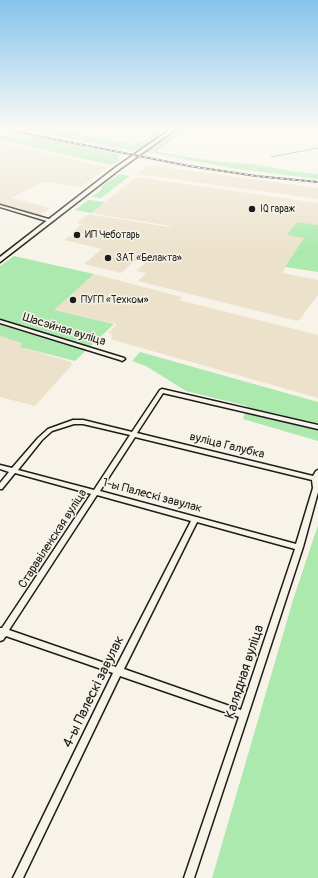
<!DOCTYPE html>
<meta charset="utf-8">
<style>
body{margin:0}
canvas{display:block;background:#f7f3e8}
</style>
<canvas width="318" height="878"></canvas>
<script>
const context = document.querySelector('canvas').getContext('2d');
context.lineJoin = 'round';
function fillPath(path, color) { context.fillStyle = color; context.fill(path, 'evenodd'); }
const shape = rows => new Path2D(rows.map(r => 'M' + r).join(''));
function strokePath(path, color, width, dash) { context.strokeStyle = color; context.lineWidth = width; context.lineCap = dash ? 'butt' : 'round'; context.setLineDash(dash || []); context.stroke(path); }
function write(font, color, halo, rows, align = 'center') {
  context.font = font + ' Pangolin,sans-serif'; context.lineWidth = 3; context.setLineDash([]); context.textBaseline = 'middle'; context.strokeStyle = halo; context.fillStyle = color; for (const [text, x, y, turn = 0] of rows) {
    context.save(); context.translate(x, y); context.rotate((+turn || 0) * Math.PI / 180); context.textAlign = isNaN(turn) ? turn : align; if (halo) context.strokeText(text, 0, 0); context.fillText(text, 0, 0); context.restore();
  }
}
const built = shape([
 [0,143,48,154,107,167,81,187,49,182,39,184,11,198,50,208,41,215,0,203],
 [148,165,318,188,318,199,137,174],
 [136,177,318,203,318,225,297,222,288,235,305,237,282,273,318,280,318,295,300,319,297,321,138,281,146,273,136,271,147,261,137,259,121,273,84,264,102,249,64,240,69,236,81,238,84,234,74,231,82,224,77,223,88,214,169,227,171,226,91,213],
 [94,274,182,297,179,300,318,335,318,398,110,339,113,337,111,336,112,334,108,333,117,324,53,310],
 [0,336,23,343,20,347,71,362,72,365,35,406,0,397]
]);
const green = shape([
 [20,129,52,129,132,144,141,143,158,132,163,133,148,144,134,151],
 [181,129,186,129,157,152,219,162,252,164,290,171,318,174,318,179,237,169,146,152],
 [0,136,28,137,54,140,120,155,118,158,120,161,111,165,0,140],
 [119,174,130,176,101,198,92,197,101,190,102,186],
 [88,200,90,200,105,202,91,213,75,210],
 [297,222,318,225,318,272,285,267,304,238,287,235],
 [14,256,94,274,54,310,114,324,75,361,20,347,22,343,0,336,0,266],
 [140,352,318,402,318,441,243,419,247,406,186,391,146,366,132,361],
 [318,525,318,878,212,878,293,600]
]);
const stream = shape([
 [271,157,318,148]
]);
const minor = shape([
 [0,205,52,220,53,221,50,222,0,207,0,205],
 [0,320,124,358,125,359,122,361,120,360,0,323,0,320],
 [162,389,318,425,318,429,163,393,137,433,313,476,316,471,318,470,318,492,303,547,248,715,194,878,184,878,239,717,120,676,23,878,13,878,113,673,6,636,3,640,0,641,0,628,2,628,91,494,15,473,2,489,0,489,0,483,9,472,0,469,0,465,12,468,38,438,48,429,73,420,83,420,132,432,160,390,162,389],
 [74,424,83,424,130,435,94,490,18,470,42,440,52,431,74,424],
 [135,437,312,480,313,488,296,544,100,491,135,437],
 [97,495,191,521,116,667,9,630,97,495],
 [197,522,295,549,241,710,124,669,197,522]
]);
const secondary = shape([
 [171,129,176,129,120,169,0,262,0,257,116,167,171,129]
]);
const rail = shape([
 [3,129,189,166,256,176,318,182]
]);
const markers = [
 [252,209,4,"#1c1c1c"],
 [77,235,4,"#1c1c1c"],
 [108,258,4,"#1c1c1c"],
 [73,300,4,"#1c1c1c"]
];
const farPoinames = [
 ["IQ гараж",260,209],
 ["ИП Чеботарь",85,235],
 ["ЗАТ «Белакта»",116,258],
 ["ПУГП «Техком»",81,300]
];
const streetNames = [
 ["Шасэйная вуліца",64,330,17],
 ["вуліца Галубка",227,446,14],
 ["1-ы Палескі завулак",152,496,15],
 ["Старавіленская вуліца",53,539,-57]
];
const nearStreetnames = [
 ["Калядная вуліца",245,672,-72],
 ["4-ы Палескі завулак",94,692,-64]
];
fillPath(built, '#ece2cc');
fillPath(green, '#ace9af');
strokePath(stream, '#628e9d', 1);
strokePath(minor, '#1c1c1c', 3);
strokePath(secondary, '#1c1c1c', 3);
fillPath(minor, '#f7f3e8');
fillPath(secondary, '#f7f3e8');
strokePath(rail, '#1c1c1c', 2);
strokePath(rail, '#f7f3e8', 1, [3]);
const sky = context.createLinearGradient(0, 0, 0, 252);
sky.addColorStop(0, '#85c3ec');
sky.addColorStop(0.51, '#fbfaf5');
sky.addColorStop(1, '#fbfaf500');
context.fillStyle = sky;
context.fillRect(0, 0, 318, 252);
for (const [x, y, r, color] of markers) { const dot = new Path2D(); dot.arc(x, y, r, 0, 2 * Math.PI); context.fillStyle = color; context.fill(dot); strokePath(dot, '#f7f3e8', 1.5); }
write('10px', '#1c1c1c', '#f7f3e8', farPoinames, 'left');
write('12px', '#1c1c1c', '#f7f3e8', streetNames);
write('14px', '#1c1c1c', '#f7f3e8', nearStreetnames);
</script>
